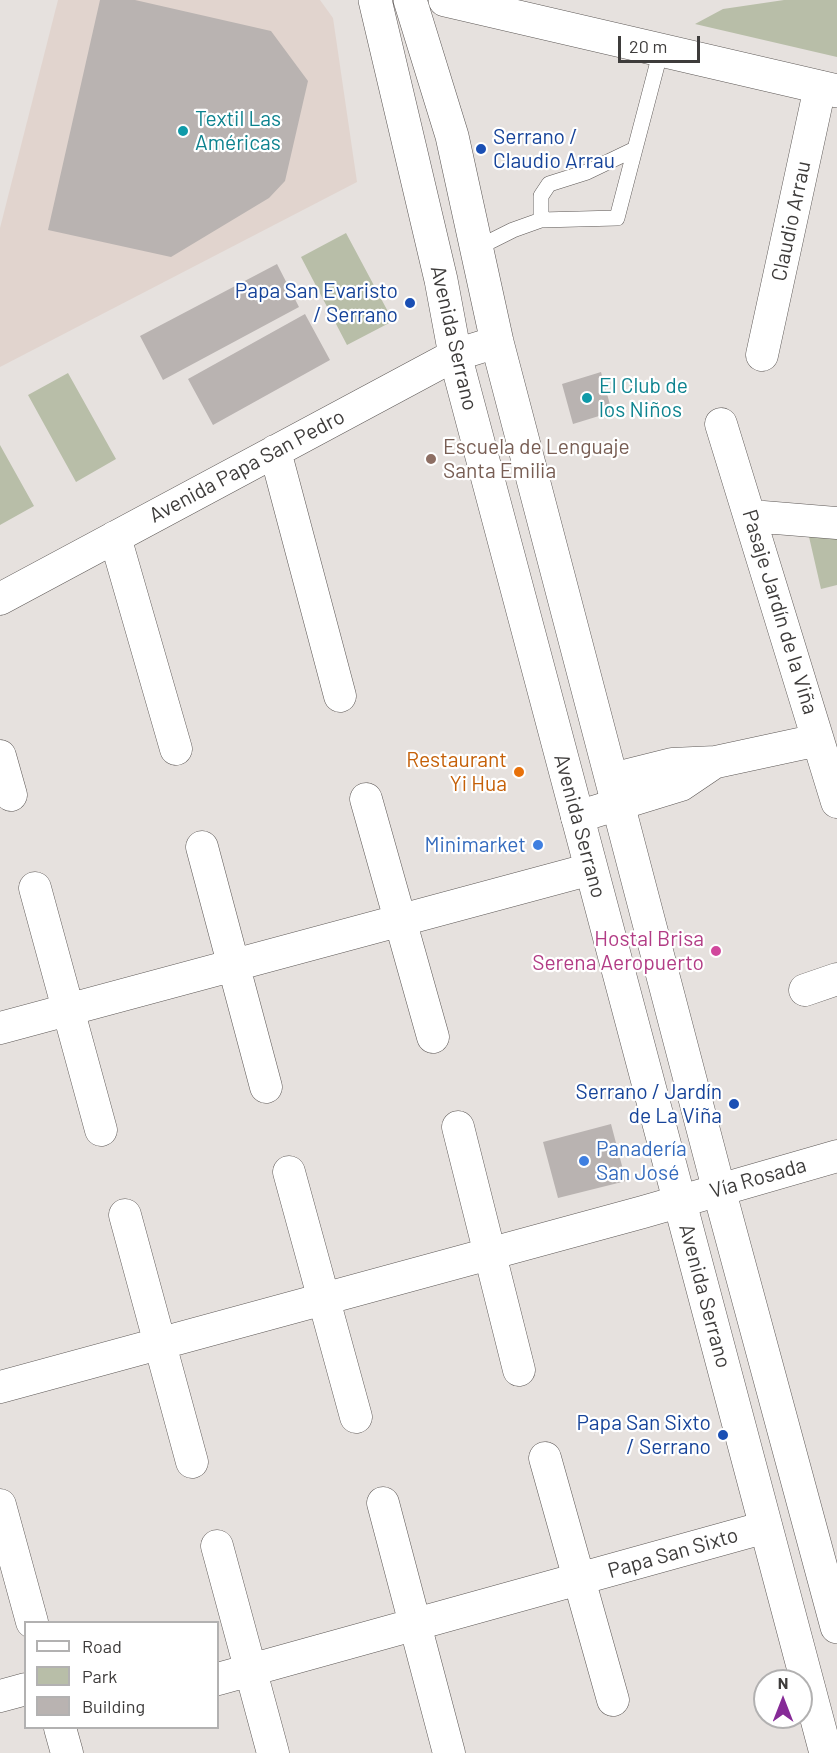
<!DOCTYPE html>
<meta charset="utf-8">
<style>
body{margin:0}
#map{position:relative;width:837px;height:1753px;overflow:hidden;background:#e6e1de;font-family:Barlow,sans-serif}
canvas{display:block}
.legend{position:absolute;left:24px;top:1621px;width:195px;height:108px;box-sizing:border-box;background:#fff;border:2px solid #b2b1b1;margin:0;padding:8px 10px;list-style:none;font-size:18px;color:#3e3c3b}
.legend li{display:flex;align-items:center;gap:12px;height:30px}
.legend b{width:30px;border:2px solid #b2b1b1}
.north{position:absolute;left:753px;top:1669px;width:60px;height:60px;box-sizing:border-box;background:#fff;border:2px solid #b2b1b1;border-radius:50%;rotate:0deg;font-size:16px;font-weight:700;line-height:24px;text-align:center;color:#3e3c3b}
.north::after{content:'';display:block;margin:auto;width:21px;height:27px;background:#862b97;clip-path:polygon(50% 0,100% 100%,50% 72%,0 100%)}
.scale{position:absolute;left:618px;top:36px;width:82px;height:27px;box-sizing:border-box;border:3px solid #3e3c3b;border-top:0;padding-left:8px;font-size:18px;line-height:21px;white-space:nowrap;color:#3e3c3b;-webkit-text-stroke:4px #fff;paint-order:stroke}
</style>
<div id="map">
<canvas width="837" height="1753"></canvas>
<ul class="legend">
<li><b style="height:8px;background:#fff"></b>Road</li>
<li><b style="height:16px;background:#b8bea8"></b>Park</li>
<li><b style="height:16px;background:#b9b3b1"></b>Building</li>
</ul>
<div class="north">N</div>
<div class="scale">20 m</div>
</div>
<script>
const context = document.querySelector('canvas').getContext('2d');
context.lineJoin = 'round';
function fillPath(path, color) { context.fillStyle = color; context.fill(path, 'evenodd'); }
const shape = rows => new Path2D(rows.map(r => 'M' + r).join(''));
function strokePath(path, color, width, dash) { context.strokeStyle = color; context.lineWidth = width; context.lineCap = dash ? 'butt' : 'round'; context.setLineDash(dash || []); context.stroke(path); }
function write(font, color, halo, rows, align = 'center') {
  context.font = font + ' Barlow,sans-serif'; context.lineWidth = 4.5; context.setLineDash([]); context.textBaseline = 'middle'; context.strokeStyle = halo; context.fillStyle = color; for (const [text, x, y, turn = 0] of rows) {
    context.save(); context.translate(x, y); context.rotate((+turn || 0) * Math.PI / 180); context.textAlign = isNaN(turn) ? turn : align; if (halo) context.strokeText(text, 0, 0); context.fillText(text, 0, 0); context.restore();
  }
}
const built = shape([
 [58,0,320,0,333,18,357,182,0,367,0,228]
]);
const green = shape([
 [784,0,837,0,837,57,695,24,723,9],
 [346,233,393,321,347,345,301,257],
 [68,373,116,459,76,482,28,395],
 [0,445,34,506,0,525],
 [807,528,837,534,837,585,821,589]
]);
const building = shape([
 [100,0,135,0,271,31,308,81,285,181,269,198,171,257,48,230],
 [277,264,299,307,163,380,140,336],
 [305,314,330,360,213,425,188,379],
 [601,372,612,412,573,424,562,384],
 [611,1124,626,1181,558,1198,543,1142]
]);
const lane = shape([
 [541,220,541,196,549,184,587,172,635,149,661,50],
 [475,249,513,230,541,220,617,218,635,149]
]);
const street = shape([
 [762,355,820,87],
 [721,424,837,802],
 [275,451,340,696],
 [751,516,837,523],
 [115,537,176,749],
 [0,599,455,355,497,342],
 [0,756,11,795],
 [612,779,672,764,716,762,818,740],
 [366,799,433,1037],
 [577,817,681,785,715,762],
 [202,847,266,1087],
 [35,888,101,1130],
 [805,990,837,979],
 [0,1028,591,869],
 [458,1127,519,1370],
 [289,1172,356,1417],
 [125,1215,192,1462],
 [0,1387,643,1212,837,1156],
 [545,1458,613,1700],
 [383,1503,449,1753],
 [0,1505,32,1622],
 [217,1546,273,1753],
 [218,1679,766,1527],
 [0,1696,26,1689],
 [60,1728,67,1753]
]);
const secondary = shape([
 [375,0,441,280,455,355,826,1753],
 [410,0,452,136,497,342,719,1190,837,1627],
 [445,0,837,91]
]);
const markers = [
 [183,131,6,"#0f9aa8"],
 [481,149,6,"#1a4fb4"],
 [410,303,6,"#1a4fb4"],
 [587,398,6,"#0f9aa8"],
 [431,459,6,"#8d6e63"],
 [519,772,6,"#e8710a"],
 [538,845,6,"#3f7fe0"],
 [716,951,6,"#d1479c"],
 [734,1104,6,"#1a4fb4"],
 [584,1161,6,"#3f7fe0"],
 [723,1435,6,"#1a4fb4"]
];
const cultureNames = [
 ["Textil Las",195,119],
 ["Américas",195,143],
 ["El Club de",599,386],
 ["los Niños",599,410]
];
const transitNames = [
 ["Serrano /",493,137,"left"],
 ["Claudio Arrau",493,161,"left"],
 ["Papa San Evaristo",398,291],
 ["/ Serrano",398,315],
 ["Serrano / Jardín",722,1092],
 ["de La Viña",722,1116],
 ["Papa San Sixto",711,1423],
 ["/ Serrano",711,1447]
];
const streetNames = [
 ["Claudio Arrau",791,221,-78],
 ["Avenida Serrano",454,338,77],
 ["Avenida Papa San Pedro",247,466,-28],
 ["Pasaje Jardín de la Viña",780,612,73],
 ["Avenida Serrano",580,826,75],
 ["Vía Rosada",758,1178,-16],
 ["Avenida Serrano",705,1296,75],
 ["Papa San Sixto",673,1553,-16]
];
const educationNames = [
 ["Escuela de Lenguaje",443,447],
 ["Santa Emilia",443,471]
];
const foodNames = [
 ["Restaurant",507,760],
 ["Yi Hua",507,784]
];
const shopNames = [
 ["Minimarket",526,845],
 ["Panadería",596,1149,"left"],
 ["San José",596,1173,"left"]
];
const hotelNames = [
 ["Hostal Brisa",704,939],
 ["Serena Aeropuerto",704,963]
];
fillPath(built, '#e1d4ce');
fillPath(green, '#b8bea8');
fillPath(building, '#b9b3b1');
strokePath(lane, '#5d5856', 16);
strokePath(street, '#5d5856', 33);
strokePath(secondary, '#5d5856', 34);
strokePath(lane, '#fff', 15);
strokePath(street, '#fff', 32);
strokePath(secondary, '#fff', 33);
for (const [x, y, r, color] of markers) { const dot = new Path2D(); dot.arc(x, y, r, 0, 2 * Math.PI); context.fillStyle = color; context.fill(dot); strokePath(dot, '#fff', 2); }
write('21px', '#0d838f', '#fff', cultureNames, 'left');
write('21px', '#164399', '#fff', transitNames, 'right');
write('21px', '#3e3c3b', '#fff', streetNames);
write('21px', '#785e54', '#fff', educationNames, 'left');
write('21px', '#c56008', '#fff', foodNames, 'right');
write('21px', '#366cbe', '#fff', shopNames, 'right');
write('21px', '#b23c85', '#fff', hotelNames, 'right');
</script>
